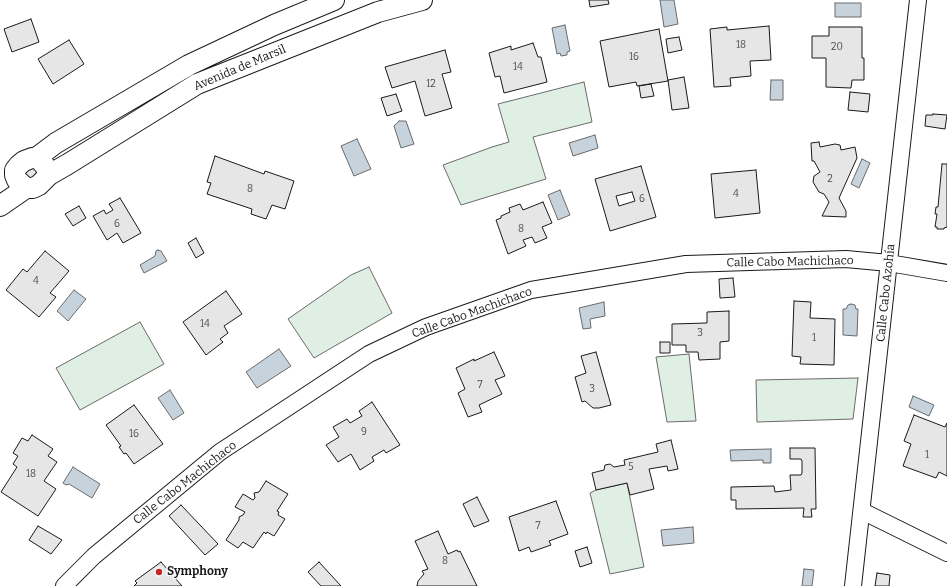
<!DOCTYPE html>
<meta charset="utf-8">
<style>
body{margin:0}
canvas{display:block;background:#fff}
</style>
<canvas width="947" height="586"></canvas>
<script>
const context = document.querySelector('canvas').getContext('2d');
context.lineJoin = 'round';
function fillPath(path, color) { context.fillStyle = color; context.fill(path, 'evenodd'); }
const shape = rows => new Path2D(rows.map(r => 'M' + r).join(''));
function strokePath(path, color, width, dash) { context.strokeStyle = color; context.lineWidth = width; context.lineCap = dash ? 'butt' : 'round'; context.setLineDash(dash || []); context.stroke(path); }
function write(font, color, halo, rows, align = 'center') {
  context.font = font + ' Bitter,serif'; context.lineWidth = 3; context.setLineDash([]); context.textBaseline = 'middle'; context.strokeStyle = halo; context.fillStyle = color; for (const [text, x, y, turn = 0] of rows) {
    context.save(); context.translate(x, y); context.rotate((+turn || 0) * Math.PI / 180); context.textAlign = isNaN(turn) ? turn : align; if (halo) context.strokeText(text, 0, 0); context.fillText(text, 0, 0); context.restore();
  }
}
const green = shape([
 [584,82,592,122,533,137,546,179,461,205,443,165,492,147,509,142,498,104,584,82],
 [369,267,392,313,314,358,288,319,351,275,369,267],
 [140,322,164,364,80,410,56,368,140,322],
 [689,354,696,421,667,422,656,357,689,354],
 [858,378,853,419,757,422,756,380,858,378],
 [627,483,644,567,610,574,590,493,596,490,627,483]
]);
const water = shape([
 [660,0,674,0,678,24,664,27,660,0],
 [835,3,861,3,861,17,835,17,835,3],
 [565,25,570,51,567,52,567,55,561,56,560,53,557,54,552,28,565,25],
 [771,80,783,80,783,100,770,100,771,80],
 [399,121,406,121,414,144,401,148,394,126,399,121],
 [595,135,598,148,573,156,569,143,595,135],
 [357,139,371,169,354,176,341,146,357,139],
 [862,159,870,163,859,188,851,184,862,159],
 [560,190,570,215,558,220,548,195,560,190],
 [158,250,161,251,167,261,144,273,140,265,155,256,156,251,158,250],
 [74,290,86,299,68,321,57,311,74,290],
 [604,302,605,316,590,319,591,328,583,329,579,308,604,302],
 [851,304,855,305,856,309,858,309,857,336,843,335,843,309,846,309,848,305,851,304],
 [279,349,291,366,257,388,246,372,279,349],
 [170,390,184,413,173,420,158,398,170,390],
 [913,396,934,405,929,416,909,407,913,396],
 [771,449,771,463,763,463,763,460,731,461,730,450,771,449],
 [73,467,100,484,92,498,69,484,66,485,63,483,73,467],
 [693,527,694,543,663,546,661,530,693,527],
 [804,569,814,570,812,586,802,586,804,569]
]);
const building = shape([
 [589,0,608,0,609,4,590,7,589,0],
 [31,19,39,42,12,52,4,29,31,19],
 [769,26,771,60,750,61,751,76,730,78,731,86,714,87,710,29,727,27,727,30,769,26],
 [829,27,862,27,862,58,864,58,864,80,852,80,851,88,826,87,826,58,812,58,812,36,829,36,829,27],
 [659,29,668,81,637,86,636,82,609,87,600,41,659,29],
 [679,37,682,50,668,53,666,39,679,37],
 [69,40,84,64,53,84,38,59,69,40],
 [533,43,538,57,541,57,547,82,504,93,500,76,495,77,489,53,511,46,511,50,533,43],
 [445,50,451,72,442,74,452,108,425,116,415,81,392,88,385,67,445,50],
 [684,77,689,108,672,110,668,80,684,77],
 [651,84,654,96,641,98,639,86,651,84],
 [850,92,870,94,868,112,848,110,850,92],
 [396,94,402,111,387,116,381,98,396,94],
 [933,114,947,115,945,129,925,126,926,115,933,115,933,114],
 [819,142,820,147,835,144,840,145,841,150,855,147,857,158,839,198,846,211,846,217,822,216,829,202,824,194,819,192,813,182,814,176,820,172,814,161,812,161,811,143,819,142],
 [215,156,264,174,265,171,294,181,285,209,272,205,266,219,251,214,252,209,207,194,211,183,207,182,215,156],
 [942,164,947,164,947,227,944,228,944,229,937,229,937,227,935,227,937,214,935,214,936,207,938,207,942,164],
 [30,166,36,167,39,172,33,182,24,176,30,166],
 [641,166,656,217,610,231,595,179,641,166],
 [632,192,635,201,619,206,616,196,632,192],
 [756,170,760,213,715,218,711,174,756,170],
 [120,198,141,233,123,243,117,233,107,240,93,216,104,210,106,214,113,210,109,204,120,198],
 [543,202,552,223,542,227,547,238,535,243,532,237,523,240,526,246,508,254,496,220,501,218,501,216,510,212,509,208,520,204,523,210,543,202],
 [79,206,86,218,73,226,65,214,79,206],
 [196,238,204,253,196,258,188,243,196,238],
 [45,251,69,271,50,293,56,297,39,317,6,290,23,269,27,272,45,251],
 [733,278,735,297,720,298,719,279,733,278],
 [226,291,242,314,224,326,228,333,220,339,223,342,206,355,183,322,226,291],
 [794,301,811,302,810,318,835,319,834,365,800,364,801,357,792,356,794,301],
 [729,311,729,341,720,342,720,359,699,360,698,352,686,352,686,345,672,345,672,324,707,323,707,312,729,311],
 [660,342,670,342,670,353,660,353,660,342],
 [494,352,505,376,495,380,502,394,479,405,482,412,468,417,458,393,465,389,456,368,474,359,474,361,494,352],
 [596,352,611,405,599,408,593,408,585,401,582,402,575,377,586,373,581,356,596,352],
 [372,402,400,445,386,453,384,450,372,457,374,461,360,470,351,454,338,462,326,445,339,437,333,427,347,419,350,423,362,416,359,411,372,402],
 [134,405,163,444,134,464,126,453,124,454,119,447,121,446,106,425,134,405],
 [914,415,945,427,947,423,947,476,939,472,936,478,903,466,911,444,904,441,914,415],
 [32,435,53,449,48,456,57,462,44,481,56,489,38,516,1,492,17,467,13,464,18,456,13,453,22,438,28,441,32,435],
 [671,440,678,469,668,471,667,466,649,469,654,489,630,495,627,483,596,490,592,473,604,470,605,465,610,464,614,467,625,465,624,460,658,452,656,444,671,440],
 [790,448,815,448,816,509,811,509,812,517,803,517,804,508,736,509,736,500,731,500,731,487,774,486,775,492,791,490,790,475,801,475,802,473,802,461,801,459,790,459,790,448],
 [266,481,288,494,277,511,279,512,278,515,285,519,274,536,267,532,266,534,264,532,253,548,243,542,238,548,226,540,239,520,239,517,243,515,245,512,235,507,243,494,253,500,255,498,254,493,259,492,266,481],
 [477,497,489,521,474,527,463,504,477,497],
 [556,501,568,534,549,541,551,545,531,552,529,547,519,551,509,517,556,501],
 [181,505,218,544,205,555,169,516,181,505],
 [38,526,62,540,51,554,29,540,38,526],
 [438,531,448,554,457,550,458,552,460,551,477,586,417,586,418,581,424,574,422,571,428,569,415,541,438,531],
 [587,547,592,563,580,567,575,551,587,547],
 [161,562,182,586,134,586,137,583,135,581,161,562],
 [319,562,341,586,321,586,308,572,319,562],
 [877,573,890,575,889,586,875,586,877,573]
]);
const minor = shape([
 [862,511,947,553],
 [64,586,94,556,220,452,369,354,426,327,531,290,686,264,846,259,889,263,947,273],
 [853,586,918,0]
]);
const tertiary = shape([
 [32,158,36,158,41,161,48,170,49,175,39,185,33,188,26,188,17,180,15,175,15,170,19,165,24,161,32,158],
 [36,158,56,143,189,65,274,25,334,0],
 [49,175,68,164,197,84,378,12,422,0],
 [0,206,26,188]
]);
const markers = [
 [159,572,4,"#c62828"]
];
const numberNames = [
 ["18",741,45],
 ["20",837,47],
 ["16",634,57],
 ["14",518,67],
 ["12",431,84],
 ["2",830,179],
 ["8",250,189],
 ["4",736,194],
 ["6",642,199],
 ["6",117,224],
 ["8",521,229],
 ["4",36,281],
 ["14",205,324],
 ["3",700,333],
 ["1",814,338],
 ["7",480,385],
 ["3",592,389],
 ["9",364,432],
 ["16",134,434],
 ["1",927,455],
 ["5",631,467],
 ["18",31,474],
 ["7",538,526],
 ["8",445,561]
];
const streetNames = [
 ["Avenida de Marsil",240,68,-23],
 ["Calle Cabo Machichaco",790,262,-1],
 ["Calle Cabo Azohía",886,293,-84],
 ["Calle Cabo Machichaco",472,313,-20],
 ["Calle Cabo Machichaco",185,483,-38]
];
const poiNames = [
 ["Symphony",167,572]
];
fillPath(green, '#e0efe3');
strokePath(green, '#6a6a6a', 1);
fillPath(water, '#c6d2dc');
strokePath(water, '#6a6a6a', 1);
fillPath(building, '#e6e6e6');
strokePath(building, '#1a1a1a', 1);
strokePath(minor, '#1a1a1a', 18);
strokePath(tertiary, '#1a1a1a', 22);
strokePath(minor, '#fff', 16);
strokePath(tertiary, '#fff', 20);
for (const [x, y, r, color] of markers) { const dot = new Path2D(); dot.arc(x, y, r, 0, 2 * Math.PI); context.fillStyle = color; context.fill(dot); strokePath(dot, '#fff', 1.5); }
write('10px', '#4d4d4d', null, numberNames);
write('12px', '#1a1a1a', '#fff', streetNames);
write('bold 12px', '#1a1a1a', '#fff', poiNames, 'left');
</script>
